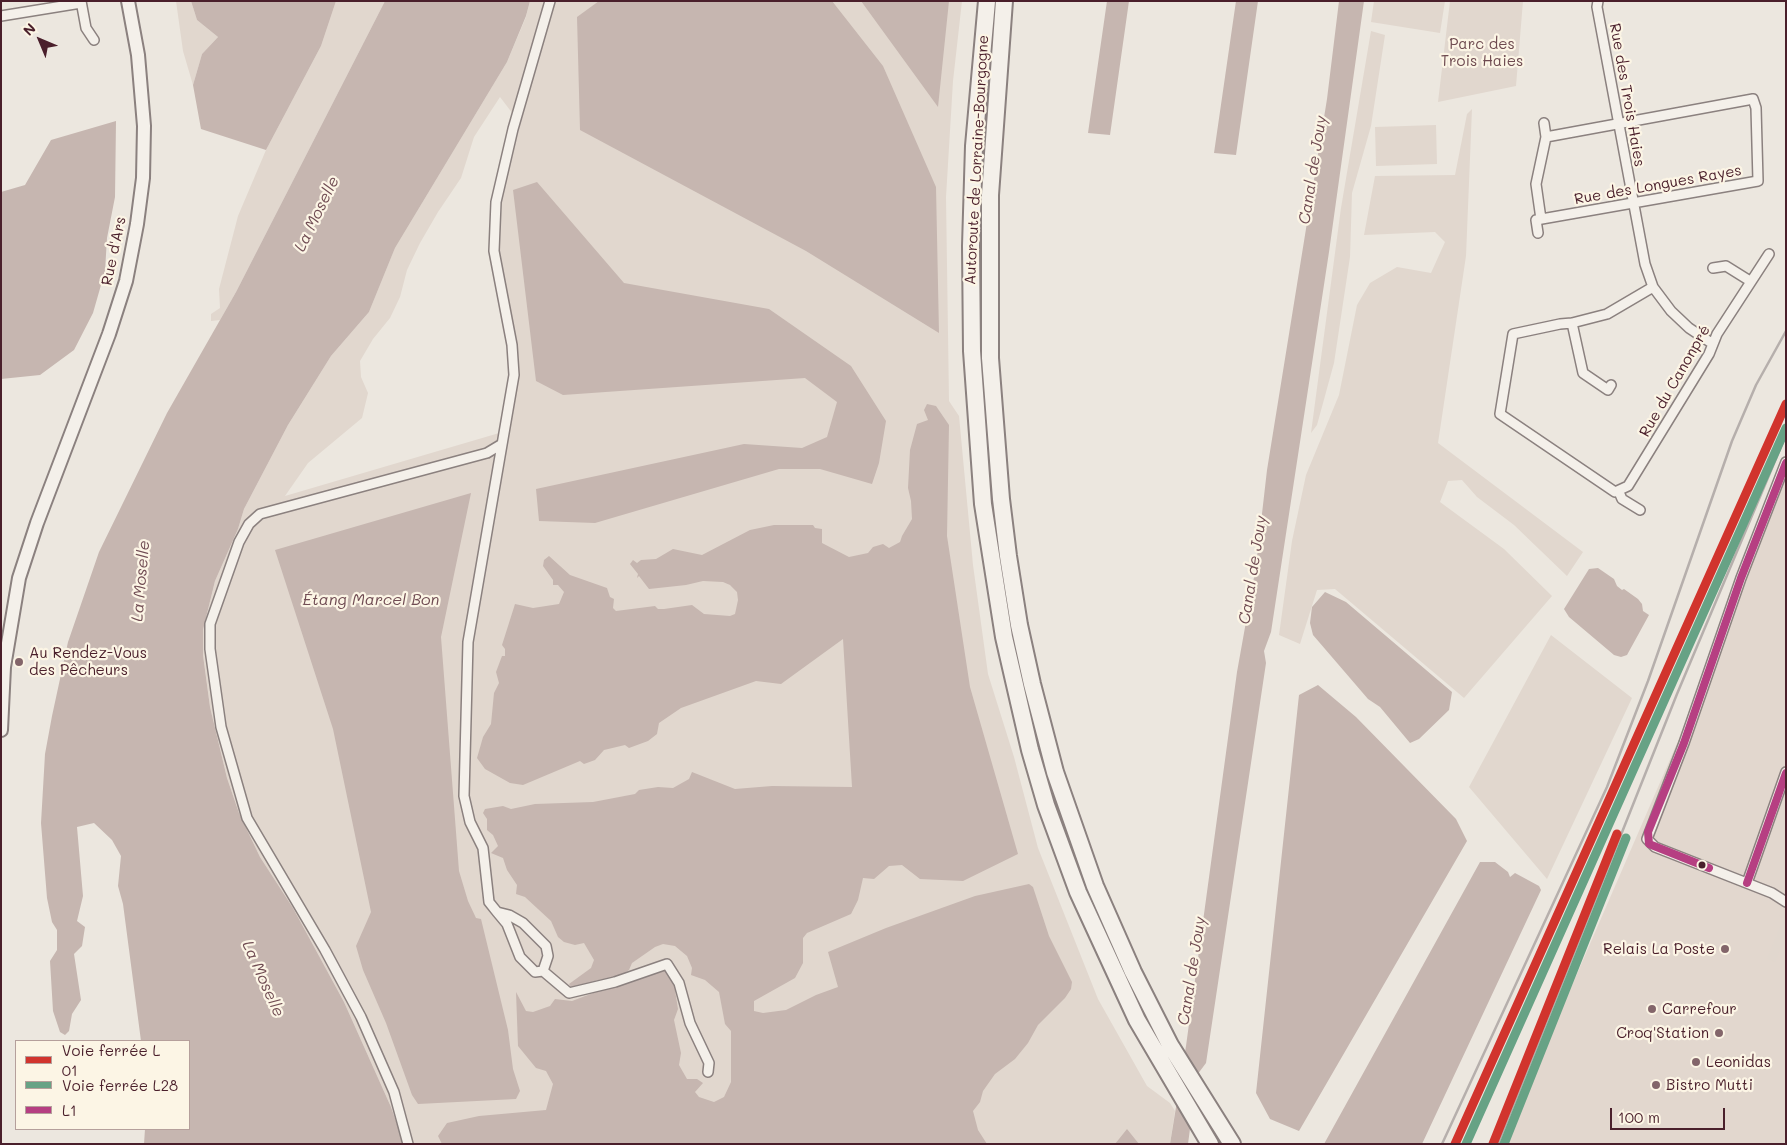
<!DOCTYPE html>
<meta charset="utf-8">
<style>
body{margin:0}
#map{position:relative;width:1787px;height:1145px;overflow:hidden;background:#ece7df;font-family:Mali,sans-serif}
canvas{display:block}
.frame{position:absolute;inset:0;border:2px solid #4a1f2b;pointer-events:none}
.legend{position:absolute;left:15px;top:1040px;width:175px;height:90px;box-sizing:border-box;background:#fcf5e5;border:1px solid #b59f9b;margin:0;padding:6px 9px;list-style:none;font-size:15px;color:#4a1f2b}
.legend li{display:flex;align-items:center;gap:10px;height:25px}
.legend b{width:25px;border:1px solid #b59f9b}
.north{position:absolute;left:15px;top:15px;width:50px;height:50px;-webkit-text-stroke:4px #fcf5e5;paint-order:stroke;rotate:315deg;font-size:14px;font-weight:700;line-height:20px;text-align:center;color:#4a1f2b}
.north::after{content:'';display:block;margin:auto;width:18px;height:22px;background:#4a1f2b;clip-path:polygon(50% 0,100% 100%,50% 72%,0 100%)}
.scale{position:absolute;left:1610px;top:1108px;width:115px;height:22px;box-sizing:border-box;border:2px solid #4a1f2b;border-top:0;padding-left:6px;font-size:15px;line-height:18px;white-space:nowrap;color:#4a1f2b;-webkit-text-stroke:4px #fcf5e5;paint-order:stroke}
</style>
<div id="map">
<canvas width="1787" height="1145"></canvas>
<div class="frame"></div>
<ul class="legend">
<li><b style="height:6px;background:#d1342d"></b>Voie ferrée L 01</li>
<li><b style="height:6px;background:#67a285"></b>Voie ferrée L28</li>
<li><b style="height:6px;background:#b63f82"></b>L1</li>
</ul>
<div class="north">N</div>
<div class="scale">100 m</div>
</div>
<script>
const context = document.querySelector('canvas').getContext('2d');
context.lineJoin = 'round';
function fillPath(path, color) { context.fillStyle = color; context.fill(path, 'evenodd'); }
const shape = rows => new Path2D(rows.map(r => 'M' + r).join(''));
function strokePath(path, color, width, dash) { context.strokeStyle = color; context.lineWidth = width; context.lineCap = dash ? 'butt' : 'round'; context.setLineDash(dash || []); context.stroke(path); }
function write(font, color, halo, rows, align = 'center') {
  context.font = font + ' Mali,sans-serif'; context.lineWidth = 4.5; context.setLineDash([]); context.textBaseline = 'middle'; context.strokeStyle = halo; context.fillStyle = color; for (const [text, x, y, turn = 0] of rows) {
    context.save(); context.translate(x, y); context.rotate((+turn || 0) * Math.PI / 180); context.textAlign = isNaN(turn) ? turn : align; if (halo) context.strokeText(text, 0, 0); context.fillText(text, 0, 0); context.restore();
  }
}
const built = shape([
 [1786,455,1786,1144,1507,1144,1557,1020,1678,741]
]);
const green = shape([
 [176,1,191,1,197,20,218,37,202,54,193,85,183,51],
 [336,1,385,1,236,292,220,320,211,321,211,314,220,308,219,289,238,216,266,150,321,46],
 [530,1,962,1,953,81,946,197,949,401,959,416,973,565,988,674,1014,757,1038,848,1098,999,1147,1086,1170,1103,1175,1111,1170,1144,404,1144,391,1107,344,1002,293,908,260,857,239,813,227,778,210,707,203,655,203,630,215,581,238,529,244,509,288,425,331,356,369,312,395,248,507,62,526,17],
 [500,97,516,118,496,202,494,251,514,375,506,431,285,496,308,463,362,418,368,393,361,377,360,361,373,339,390,318,400,297,407,270,420,243,438,212,461,178,474,137],
 [1374,1,1445,1,1440,33,1371,22],
 [1450,1,1523,1,1516,86,1438,102],
 [1371,31,1385,35,1371,126,1352,193,1350,257,1334,363,1317,425,1311,433,1341,208],
 [1472,109,1466,256,1438,443,1583,552,1567,576,1514,525,1477,497,1462,480,1448,481,1440,502,1504,549,1552,596,1464,698,1335,589,1317,590,1300,644,1279,635,1292,541,1306,475,1339,395,1357,305,1370,283,1397,267,1431,273,1445,242,1435,232,1364,235,1375,176,1455,175,1467,114],
 [1436,125,1437,164,1376,166,1375,127],
 [1551,635,1632,698,1547,879,1469,787],
 [1785,913,1786,934,1775,962,1767,959,1784,918,1779,916]
]);
const water = shape([
 [191,1,336,1,321,46,266,150,201,129,193,85,202,54,218,37,197,20],
 [385,1,530,1,526,16,507,62,395,248,369,312,331,356,288,425,244,509,238,529,215,581,203,630,203,655,210,707,227,778,239,813,260,857,293,908,344,1002,391,1107,404,1144,144,1144,145,1129,189,1129,189,1041,141,1041,123,904,118,886,121,856,112,840,94,823,77,827,83,896,77,921,85,927,82,946,74,954,81,1000,72,1014,69,1031,65,1035,60,1032,53,1011,50,961,57,950,57,930,52,922,47,898,41,823,45,754,52,716,68,642,99,552,167,413,236,292],
 [599,1,832,1,883,66,936,187,939,333,806,251,580,130,577,17],
 [861,1,949,1,938,107],
 [1107,1,1129,1,1110,135,1088,133],
 [1236,1,1258,1,1236,155,1214,153],
 [1339,1,1364,1,1329,252,1271,632,1264,651,1266,663,1206,1063,1197,1075,1188,1144,1170,1144,1186,1046,1237,672,1256,566,1267,470,1327,99],
 [116,121,115,197,107,238,105,271,93,313,74,350,40,375,1,379,1,192,25,185,51,140],
 [537,182,624,283,769,309,851,366,886,421,879,463,872,484,820,469,779,469,595,523,539,521,536,489,744,444,802,448,827,437,837,402,805,378,563,395,536,381,513,190],
 [927,404,936,406,949,425,947,536,970,687,1018,854,963,881,920,879,902,865,889,866,874,879,863,878,858,900,851,914,807,933,803,938,803,963,795,978,754,1001,754,1011,763,1013,786,1010,816,995,838,987,828,952,886,928,975,896,1029,884,1033,887,1049,936,1072,982,1071,989,1065,998,1038,1025,1028,1043,1015,1059,995,1074,983,1091,980,1102,973,1111,978,1130,987,1144,442,1144,438,1136,447,1123,479,1116,546,1110,553,1084,546,1071,536,1068,518,1046,516,992,526,1011,533,1012,550,1006,555,999,572,1001,665,966,674,984,678,1009,674,1020,681,1053,679,1065,687,1079,697,1079,703,1083,695,1092,699,1097,714,1102,724,1097,731,1082,731,1031,725,1024,719,992,705,980,691,975,692,968,687,956,675,946,663,944,655,947,632,963,629,970,617,978,598,980,572,988,569,984,591,968,594,960,584,943,575,945,564,942,558,937,551,921,525,897,516,894,517,885,507,870,503,858,491,853,498,846,493,835,487,830,487,819,483,813,485,809,503,806,511,809,535,804,593,802,635,794,639,790,658,787,673,788,689,779,692,772,735,789,772,786,852,787,843,639,781,684,756,681,681,708,659,723,657,734,648,741,629,748,625,745,604,750,595,760,584,764,580,761,523,785,510,783,485,769,477,758,483,737,491,724,494,693,499,683,496,672,502,656,505,656,505,649,502,645,515,604,533,608,559,604,564,592,558,585,553,585,553,580,543,566,544,560,549,556,570,575,607,588,610,597,614,599,613,608,616,611,655,606,658,609,664,609,692,605,704,614,730,616,735,614,738,600,737,592,730,585,723,582,703,581,686,585,649,589,639,576,637,578,638,574,630,564,633,560,637,563,641,560,656,559,673,549,702,555,750,530,774,525,813,525,815,528,822,529,822,543,849,557,868,553,873,547,883,544,889,548,900,542,902,536,912,519,911,501,908,488,910,450,917,424,928,420,924,410],
 [471,493,441,637,459,871,468,901,476,918,481,919,508,1030,513,1069,520,1091,516,1099,418,1104,412,1095,386,1023,363,970,356,946,371,912,333,729,275,550],
 [1598,568,1614,579,1617,586,1622,590,1624,589,1638,599,1642,604,1643,611,1649,615,1627,655,1621,657,1614,655,1569,617,1564,609,1589,569],
 [1325,592,1346,602,1452,692,1449,710,1419,739,1410,743,1380,707,1368,699,1313,635,1310,623,1312,607],
 [1318,685,1356,717,1456,819,1467,841,1299,1131,1270,1119,1256,1093,1299,695],
 [1480,862,1495,862,1508,872,1510,877,1515,873,1539,886,1541,890,1422,1144,1324,1144],
 [1127,1129,1139,1144,1115,1144]
]);
const street = shape([
 [81,1,86,28,94,40],
 [1598,1,1597,7,1645,264,1653,287,1671,311,1689,328,1713,344],
 [1,16,81,3],
 [1541,219,1536,184,1546,137,1544,123],
 [1538,233,1536,220,1758,181,1756,108,1753,99,1546,137],
 [1713,268,1726,266,1750,281],
 [1653,287,1607,314,1572,323,1560,324,1513,334,1500,414,1615,492,1628,486,1709,354,1717,334,1769,254],
 [1572,323,1583,373,1608,390,1611,385],
 [1786,462,1741,578,1684,743,1647,839,1655,847,1772,893,1786,902],
 [1619,492,1622,499,1640,510],
 [1747,883,1786,772],
 [497,912,509,915,523,923,546,946,548,956,543,971,535,972,520,957,507,924,497,912,489,902,483,848,470,822,464,796,468,642,514,375,512,345,494,251,496,202,513,129,550,1],
 [543,971,569,993,615,982,667,964,679,983,690,1023,709,1063,708,1072],
 [408,1144,394,1092,361,1017,325,950,247,818,221,727,210,649,210,624,239,542,249,524,260,514,487,453,502,444]
]);
const secondary = shape([
 [1,730,4,667,19,578,37,523,109,334,126,281,137,224,143,178,144,126,138,55,128,1]
]);
const highway = shape([
 [987,1,974,146,971,246,972,351,983,504,1004,637,1030,750,1046,805,1078,892,1137,1020,1210,1144],
 [1004,1,990,195,990,358,1001,499,1008,556,1019,625,1032,684,1055,772,1095,886,1133,972,1170,1045,1232,1144]
]);
const rail = shape([
 [1442,1144,1607,787,1648,681,1732,441,1756,385,1786,331],
 [1498,1144,1677,694,1786,435]
]);
const bus1 = shape([
 [1709,868,1649,844,1648,832,1684,743,1741,578,1786,463],
 [1747,883,1786,773]
]);
const rail1 = shape([
 [1455,1144,1786,404],
 [1493,1144,1617,834]
]);
const rail2 = shape([
 [1466,1144,1786,428],
 [1504,1144,1626,838]
]);
const markers = [
 [19,662,5,"#83656a"],
 [1702,865,4.5,"#4a1f2b"],
 [1725,949,5,"#83656a"],
 [1652,1009,5,"#83656a"],
 [1719,1033,5,"#83656a"],
 [1696,1062,5,"#83656a"],
 [1656,1085,5,"#83656a"]
];
const parkNames = [
 ["Parc des",1482,44],
 ["Trois Haies",1482,61]
];
const streetNames = [
 ["Rue des Trois Haies",1627,95,80],
 ["Autoroute de Lorraine-Bourgogne",977,160,-87],
 ["Rue des Longues Rayes",1658,185,-10],
 ["Rue d'Ars",114,251,-78],
 ["Rue du Canonpré",1675,381,-60]
];
const poiNames = [
 ["Au Rendez-Vous",29,653],
 ["des Pêcheurs",29,670],
 ["Relais La Poste",1715,949,"right"],
 ["Carrefour",1662,1009],
 ["Croq'Station",1709,1033,"right"],
 ["Leonidas",1706,1062],
 ["Bistro Mutti",1666,1085]
];
const waterNames = [
 ["Canal de Jouy",1313,170,-81],
 ["La Moselle",317,214,-64],
 ["Canal de Jouy",1253,570,-81],
 ["La Moselle",141,581,-85],
 ["Étang Marcel Bon",371,600],
 ["Canal de Jouy",1192,971,-81],
 ["La Moselle",263,979,66]
];
fillPath(built, '#e2d7ce');
fillPath(green, '#e1d7ce');
fillPath(water, '#c6b6b0');
strokePath(street, '#8b817f', 12);
strokePath(secondary, '#8b817f', 16);
strokePath(highway, '#8b817f', 20);
strokePath(street, '#f4f0ea', 9);
strokePath(secondary, '#f4f0ea', 12);
strokePath(highway, '#f4f0ea', 16);
strokePath(rail, '#b6afac', 2.5);
strokePath(bus1, '#b63f82', 8);
strokePath(rail1, '#d1342d', 9);
strokePath(rail2, '#67a285', 9);
for (const [x, y, r, color] of markers) { const dot = new Path2D(); dot.arc(x, y, r, 0, 2 * Math.PI); context.fillStyle = color; context.fill(dot); strokePath(dot, '#fcf5e5', 2); }
write('15px', '#6e4a50', '#fcf5e5', parkNames);
write('15px', '#4a1f2b', '#fcf5e5', streetNames);
write('15px', '#4a1f2b', '#fcf5e5', poiNames, 'left');
write('italic 16px', '#704c53', '#fcf5e5', waterNames);
</script>
